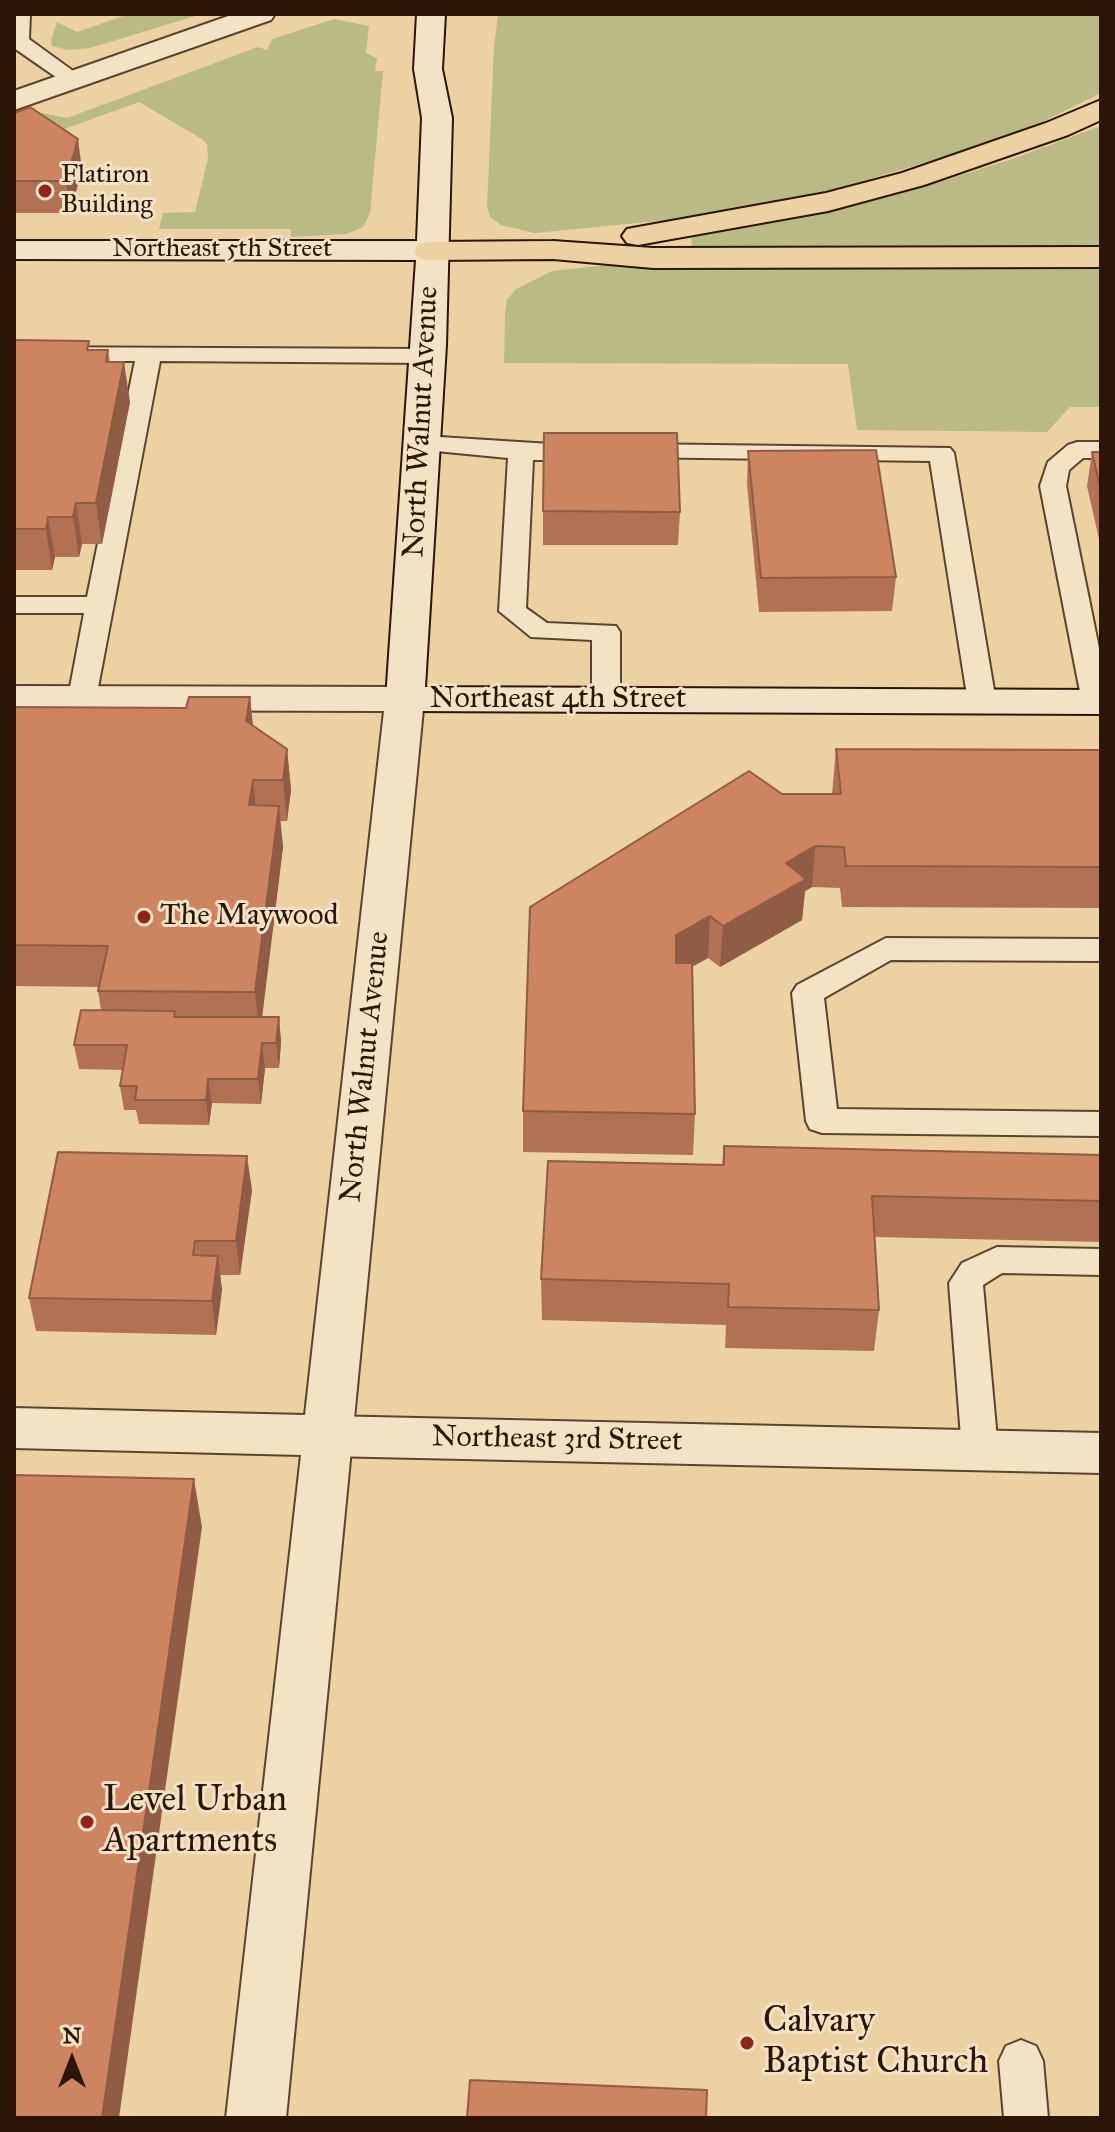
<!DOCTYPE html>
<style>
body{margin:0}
#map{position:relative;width:1115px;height:2132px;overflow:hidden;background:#ecd2a3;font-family:"IM FELL Great Primer",serif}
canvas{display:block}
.frame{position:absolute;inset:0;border:16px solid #2b1506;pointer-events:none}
.north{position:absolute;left:32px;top:2020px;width:80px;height:80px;-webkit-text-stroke:6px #f3e2c3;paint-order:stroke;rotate:0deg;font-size:22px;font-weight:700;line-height:32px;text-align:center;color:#2b1506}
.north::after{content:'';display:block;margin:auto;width:28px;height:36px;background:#2b1506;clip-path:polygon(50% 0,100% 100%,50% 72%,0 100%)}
</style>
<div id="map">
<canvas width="1115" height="2132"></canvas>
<div class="frame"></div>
<div class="north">N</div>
</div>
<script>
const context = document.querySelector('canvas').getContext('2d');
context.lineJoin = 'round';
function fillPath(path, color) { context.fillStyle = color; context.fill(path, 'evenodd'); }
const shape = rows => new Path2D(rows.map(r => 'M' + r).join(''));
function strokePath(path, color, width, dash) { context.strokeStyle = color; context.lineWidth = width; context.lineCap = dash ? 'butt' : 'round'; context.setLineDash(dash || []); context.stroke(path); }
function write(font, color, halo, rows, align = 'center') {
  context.font = font + ' "IM FELL Great Primer",serif'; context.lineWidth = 6; context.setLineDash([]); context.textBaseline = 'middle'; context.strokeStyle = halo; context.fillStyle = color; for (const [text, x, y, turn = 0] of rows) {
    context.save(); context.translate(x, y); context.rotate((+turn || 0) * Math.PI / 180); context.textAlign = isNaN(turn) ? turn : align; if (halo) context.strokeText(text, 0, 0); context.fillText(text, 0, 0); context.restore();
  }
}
const green = shape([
 [129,14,202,14,90,48,68,50,52,46,51,40,57,22,77,32],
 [1101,14,1101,93,1044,121,972,149,828,191,689,218,535,233,501,225,490,217,487,207,494,47,498,15],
 [334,19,369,26,366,53,377,58,375,71,383,71,370,213,363,227,347,234,291,237,291,229,159,229,163,213,195,212,208,158,207,144,202,139,139,102,45,136,14,116,31,111,67,118,258,47,267,50,272,39],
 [1101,126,1101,247,692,246,691,237,850,207,933,184,1012,159],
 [609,265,1101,267,1101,407,1070,407,1047,432,857,430,848,364,504,363,505,314,507,300,516,289,552,271]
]);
const service = shape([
 [14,14,30,14,29,39,80,76,84,80,80,84,66,84,14,48,14,14],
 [14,347,428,349,437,351,440,356,437,361,428,363,160,361,96,698,92,704,82,707,72,704,68,698,84,613,14,613,14,597,87,597,135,361,14,361,14,347],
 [424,436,598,447,602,452,598,457,589,460,533,460,526,608,547,623,616,626,620,632,620,700,616,706,606,709,596,706,592,700,592,640,531,637,499,611,508,458,415,449,411,444,415,439,424,436],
 [1077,442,1101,442,1101,458,1083,458,1069,470,1066,486,1101,658,1101,709,1096,711,1086,708,1082,702,1040,486,1048,462,1068,445,1077,442],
 [635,444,950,448,954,453,996,702,992,708,982,711,972,708,968,702,930,461,626,457,622,452,626,447,635,444],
 [886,938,1101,939,1101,961,891,960,824,998,837,1109,1101,1112,1101,1136,822,1133,810,1129,806,1121,792,993,797,985,886,938],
 [997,1247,1101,1249,1101,1275,1002,1273,983,1285,998,1450,993,1460,980,1465,967,1460,962,1450,949,1283,962,1263,997,1247],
 [1021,2040,1036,2046,1043,2061,1048,2118,1004,2118,999,2061,1006,2046,1021,2040]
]);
const minor = shape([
 [327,1416,1101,1433,1101,1473,327,1456,309,1450,302,1436,309,1422,327,1416]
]);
const tertiary = shape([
 [234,14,275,14,271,20,14,110,14,91,234,14],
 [14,686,405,687,419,690,424,699,286,2118,226,2118,301,1455,14,1448,14,1408,305,1415,384,711,14,710,14,686]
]);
const secondary = shape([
 [417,14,445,14,442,69,452,118,446,345,425,687,1101,690,1101,714,405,711,391,708,386,699,416,260,14,259,14,241,417,241,422,118,414,69,417,14]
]);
const motorway = shape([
 [1101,100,1101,120,1068,135,924,185,828,211,638,245,627,243,622,236,627,229,638,227,826,193,902,173,1046,123,1101,100],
 [553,241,653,248,1101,247,1101,267,653,268,553,259,430,260,419,258,414,251,419,244,430,242,553,241]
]);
const wall = shape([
 [14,113,82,170,70,213,14,213],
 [14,340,90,350,108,350,110,362,130,402,102,544,82,544,79,557,55,557,52,570,14,570],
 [748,451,896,577,892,611,759,612,747,484],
 [1092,452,1101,452,1101,548,1087,486],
 [543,511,680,512,678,545,543,545],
 [250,697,253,726,287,749,291,790,287,821,280,821,283,847,262,1017,279,1017,281,1042,279,1068,265,1068,261,1104,212,1103,209,1125,139,1124,136,1110,124,1110,120,1086,123,1070,79,1069,74,1045,101,1010,98,991,99,987,14,986,14,707,186,708],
 [836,749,1101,750,1101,908,842,907,840,888,812,887,805,891,802,920,720,967,708,958,693,966,695,1114,693,1155,523,1152,523,1111,782,794,832,794],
 [724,1146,1101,1155,1101,1242,874,1237,879,1310,874,1351,725,1348,726,1325,542,1320,541,1279,722,1165],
 [252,1190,240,1275,220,1275,222,1290,216,1335,36,1331,29,1298]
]);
const shadedWall = shape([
 [78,139,82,170,70,213,66,181],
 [124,362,130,402,102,544,96,503],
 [76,503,82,544,79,557,73,517],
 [48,517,55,557,52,570,46,529],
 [250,697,254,738,246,721],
 [287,749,291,790,287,821,283,780],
 [253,780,257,821,249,805],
 [279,806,283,847,260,1034,255,992],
 [815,846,812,887,805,891,802,920,720,967,723,926,786,863],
 [710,916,708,958,674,977,676,935],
 [279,1017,281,1042,279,1068,276,1043],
 [262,1043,265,1068,261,1104,258,1079],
 [208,1079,212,1103,209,1125,206,1100],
 [247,1156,252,1190,240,1275,236,1241],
 [218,1256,222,1290,216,1335,212,1301],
 [194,1479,202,1527,119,2118,102,2118]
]);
const building = shape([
 [30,107,78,139,66,181,14,181,14,113,30,107],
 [14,340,89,341,87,350,108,350,106,362,124,362,96,503,76,503,73,517,48,517,46,529,14,529,14,340],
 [544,433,677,433,680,512,543,511,544,433],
 [876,450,896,577,761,578,748,451,876,450],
 [1092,452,1101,452,1101,491,1092,452],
 [189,697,250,697,246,721,287,749,283,780,253,780,249,805,279,806,255,992,98,991,108,946,14,945,14,707,186,708,189,697],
 [836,749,1101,750,1101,867,846,866,844,847,815,846,786,863,806,879,723,926,710,916,676,935,676,963,692,963,695,1114,523,1111,530,907,749,771,782,794,841,794,836,749],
 [81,1010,175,1011,174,1017,279,1017,276,1043,262,1043,258,1079,208,1079,206,1100,135,1100,137,1086,120,1086,127,1045,74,1045,81,1010],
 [724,1146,1101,1155,1101,1201,872,1196,879,1310,728,1307,729,1284,541,1279,548,1161,724,1165,724,1146],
 [58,1152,247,1156,236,1241,195,1241,193,1255,218,1256,212,1301,29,1298,58,1152],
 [14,1475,194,1479,102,2118,14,2118,14,1475],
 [470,2080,707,2090,706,2118,467,2118,470,2080]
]);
const markers = [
 [45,191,8,"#8f2418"],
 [144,917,8,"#8f2418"],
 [87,1822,8,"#8f2418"],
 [747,2043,8,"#8f2418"]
];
const farPoinames = [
 ["Flatiron",61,176],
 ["Building",61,206]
];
const farStreetnames = [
 ["Northeast 5th Street",222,250]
];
const streetNames = [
 ["North Walnut Avenue",422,422,-87],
 ["Northeast 4th Street",558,700],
 ["North Walnut Avenue",366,1067,-84],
 ["Northeast 3rd Street",557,1440,1]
];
const poiNames = [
 ["The Maywood",160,917]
];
const nearPoinames = [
 ["Level Urban",103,1801],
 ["Apartments",103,1842],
 ["Calvary",763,2022],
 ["Baptist Church",763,2063]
];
fillPath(green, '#babb84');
strokePath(service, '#5b442d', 4);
strokePath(minor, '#5b442d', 4);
strokePath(tertiary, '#5b442d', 4);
strokePath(secondary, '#2b1506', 4);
strokePath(motorway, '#2b1506', 4);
fillPath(service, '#f3e2c3');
fillPath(minor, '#f3e2c3');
fillPath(tertiary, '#f3e2c3');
fillPath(secondary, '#f3e2c3');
fillPath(motorway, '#ecd2a3');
fillPath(wall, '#b07253');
fillPath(shadedWall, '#905c43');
fillPath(building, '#cd8460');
strokePath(building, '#905c43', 2);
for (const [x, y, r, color] of markers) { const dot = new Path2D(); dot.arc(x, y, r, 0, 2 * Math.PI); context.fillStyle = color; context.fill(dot); strokePath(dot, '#f3e2c3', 3); }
write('26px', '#2b1506', '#f3e2c3', farPoinames, 'left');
write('26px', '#2b1506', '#f3e2c3', farStreetnames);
write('30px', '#2b1506', '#f3e2c3', streetNames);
write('30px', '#2b1506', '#f3e2c3', poiNames, 'left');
write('36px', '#2b1506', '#f3e2c3', nearPoinames, 'left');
</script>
